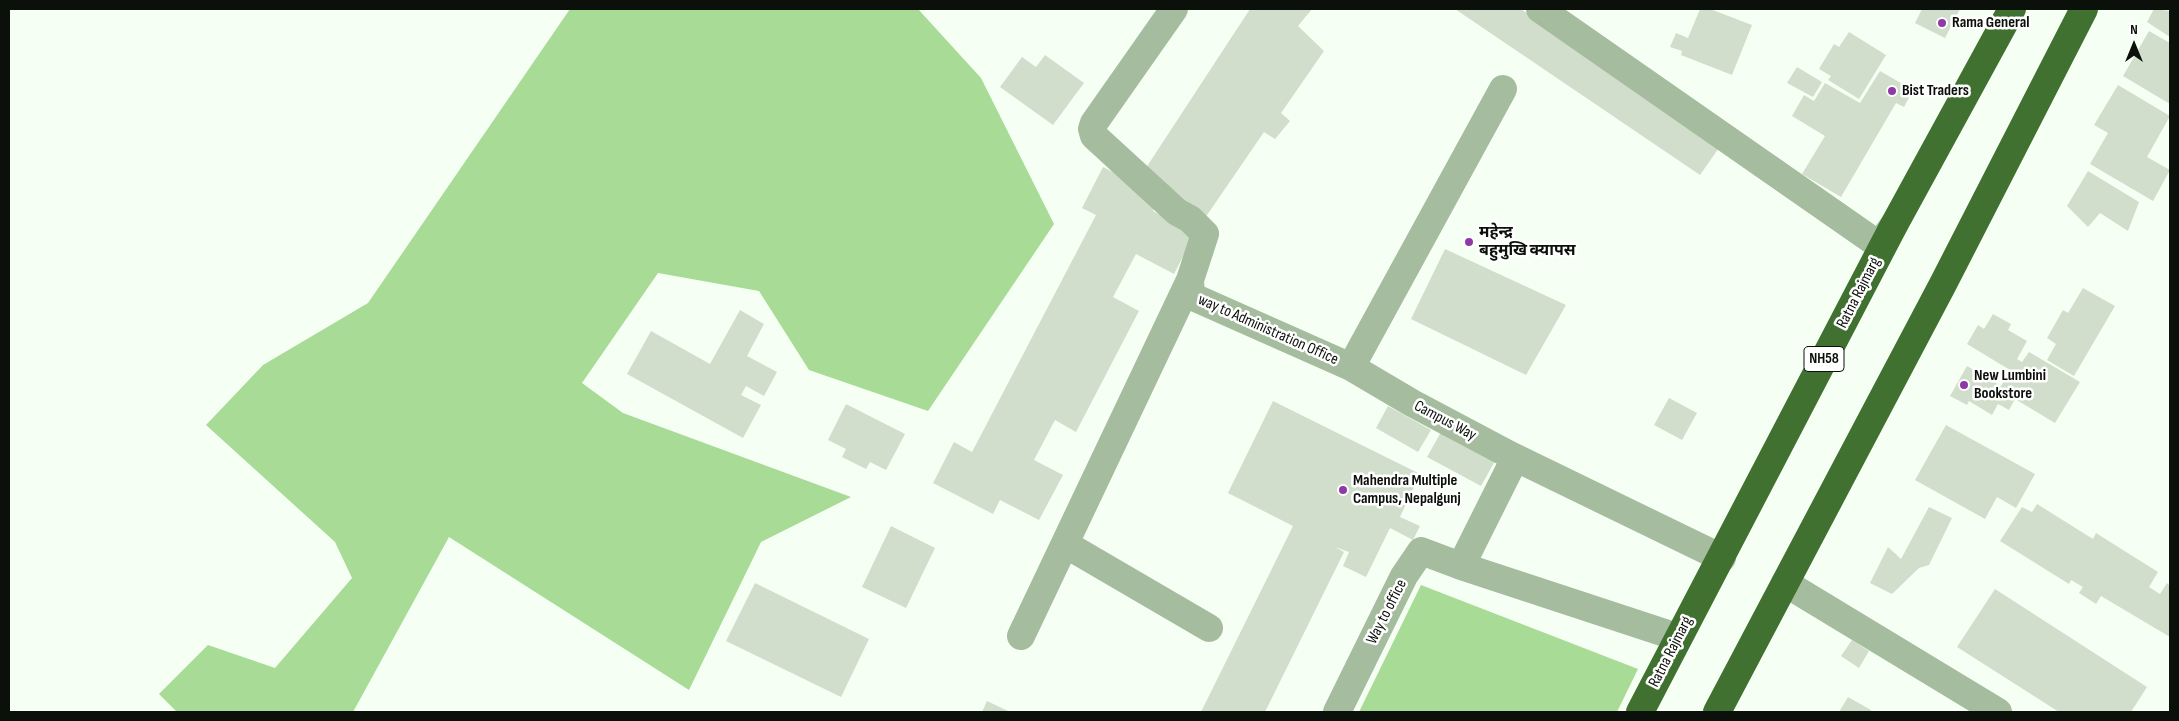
<!DOCTYPE html>
<meta charset="utf-8">
<style>
body{margin:0}
#map{position:relative;width:2179px;height:721px;overflow:hidden;background:#f6fff3;font-family:"Sofia Sans Condensed",sans-serif}
canvas{display:block}
.frame{position:absolute;inset:0;border:10px solid #0c100a;pointer-events:none}
.north{position:absolute;left:2109px;top:20px;width:50px;height:50px;-webkit-text-stroke:4px #fff;paint-order:stroke;rotate:0deg;font-size:14px;font-weight:700;line-height:20px;text-align:center;color:#0c100a}
.north::after{content:'';display:block;margin:auto;width:18px;height:22px;background:#0c100a;clip-path:polygon(50% 0,100% 100%,50% 72%,0 100%)}
</style>
<div id="map">
<canvas width="2179" height="721"></canvas>
<div class="frame"></div>
<div class="north">N</div>
</div>
<script>
const context = document.querySelector('canvas').getContext('2d');
context.lineJoin = 'round';
function fillPath(path, color) { context.fillStyle = color; context.fill(path, 'evenodd'); }
const shape = rows => new Path2D(rows.map(r => 'M' + r).join(''));
function strokePath(path, color, width, dash) { context.strokeStyle = color; context.lineWidth = width; context.lineCap = dash ? 'butt' : 'round'; context.setLineDash(dash || []); context.stroke(path); }
function write(font, color, halo, rows, align = 'center') {
  context.font = font + ' "Sofia Sans Condensed","Noto Sans Devanagari",sans-serif'; context.lineWidth = 5; context.setLineDash([]); context.textBaseline = 'middle'; context.strokeStyle = halo; context.fillStyle = color; for (const [text, x, y, turn = 0] of rows) {
    context.save(); context.translate(x, y); context.rotate((+turn || 0) * Math.PI / 180); context.textAlign = isNaN(turn) ? turn : align; if (halo) context.strokeText(text, 0, 0); context.fillText(text, 0, 0); context.restore();
  }
}
const forest = shape([
 [570,9,918,9,981,78,1054,224,928,411,809,370,759,291,658,273,582,383,623,413,851,497,761,542,689,690,449,537,353,712,177,712,159,694,208,645,275,668,352,578,335,542,206,425,263,365,368,303],
 [1421,585,1638,669,1617,712,1359,712]
]);
const building = shape([
 [1250,9,1312,9,1298,26,1324,51,1281,113,1290,121,1275,139,1264,132,1205,218,1142,174],
 [1455,9,1521,9,1721,145,1700,175],
 [1700,9,1710,9,1752,25,1732,75,1681,55,1682,51,1670,47,1676,33,1688,38],
 [1922,9,1960,9,1945,38,1915,23],
 [2154,9,2170,11,2170,37,2147,22],
 [2149,31,2170,43,2170,104,2123,76],
 [1849,32,1886,55,1859,99,1828,80,1831,76,1819,69,1834,44,1839,47],
 [1045,55,1084,83,1053,125,1000,87,1022,57,1036,67],
 [1797,67,1822,82,1813,97,1787,83],
 [1880,71,1913,90,1904,107,1896,103,1841,197,1802,174,1825,136,1792,116,1804,95,1814,101,1825,83,1860,103],
 [2118,85,2170,116,2147,157,2170,170,2153,201,2090,164,2108,133,2094,125],
 [1103,167,1161,197,1153,211,1195,233,1174,274,1136,254,1113,297,1139,311,1076,432,1055,420,1034,460,1063,475,1039,520,1000,500,993,514,933,483,954,442,972,452,1096,215,1082,208],
 [2088,171,2139,202,2128,231,2100,213,2088,227,2067,206],
 [1445,249,1566,305,1526,375,1411,319],
 [2083,288,2115,306,2074,376,2047,360,2056,344,2047,338,2063,310,2068,313],
 [740,310,764,324,747,356,777,372,764,396,746,386,741,395,761,405,743,438,627,374,651,331,710,364],
 [1993,314,2011,324,2008,330,2027,341,2017,359,2022,362,2029,352,2080,382,2055,423,2015,399,2009,410,1998,404,1992,415,1969,401,1967,405,1950,396,1967,366,2001,386,2010,370,1967,344,1978,325,1984,329],
 [1669,398,1697,413,1682,440,1654,425],
 [1273,401,1420,474,1400,517,1420,526,1413,540,1390,528,1366,577,1343,566,1349,552,1335,547,1344,552,1265,712,1201,712,1293,526,1228,493],
 [846,404,905,434,886,470,870,462,866,469,842,457,846,449,828,440],
 [1388,406,1431,430,1418,452,1376,428],
 [1946,425,2035,474,2016,508,1997,497,1985,519,1915,480],
 [1441,432,1495,461,1481,486,1427,457],
 [2037,504,2093,539,2096,533,2158,572,2149,587,2160,594,2167,583,2170,586,2170,637,2101,596,2096,604,2079,593,2083,587,2071,580,2069,584,2000,541,2022,507,2032,512],
 [1929,507,1952,518,1929,565,1919,568,1892,594,1870,583,1888,547,1901,559],
 [891,526,935,548,906,608,862,587],
 [755,583,869,639,841,697,726,641],
 [1995,589,2147,687,2131,712,2059,712,1957,647],
 [1852,640,1869,651,1859,668,1841,656],
 [1848,697,1871,710,1870,712,1839,712],
 [987,701,1010,712,982,712]
]);
const minor = shape([
 [1174,9,1094,123,1092,129,1094,136,1177,212,1190,219,1205,234,1190,280,1191,296,1351,367],
 [1540,9,1879,245,1894,225],
 [1503,89,1351,367,1412,403,1510,455,1513,459,1512,464,1461,566,1677,637],
 [1510,455,1722,558],
 [1065,544,1209,628],
 [1785,583,1998,712],
 [1021,636,1190,280],
 [1337,712,1404,576,1421,551,1461,566]
]);
const highway = shape([
 [1640,712,1894,225,2012,9],
 [1717,712,1943,284,2084,9]
]);
const markers = [
 [1942,23,5,"#8f39a6"],
 [1892,91,5,"#8f39a6"],
 [1469,242,5,"#8f39a6"],
 [1964,385,5,"#8f39a6"],
 [1343,490,5,"#8f39a6"]
];
const shields = [
 [1824,359,40]
];
const shieldNames = [
 ["NH58",1824,359]
];
const poiNames = [
 ["Rama General",1952,23],
 ["Bist Traders",1902,91],
 ["महेन्द्र",1479,233],
 ["बहुमुखि क्यापस",1479,251],
 ["New Lumbini",1974,376],
 ["Bookstore",1974,394],
 ["Mahendra Multiple",1353,481],
 ["Campus, Nepalgunj",1353,499]
];
const streetNames = [
 ["Ratna Rajmarg",1859,293,-63],
 ["way to Administration Office",1268,330,24],
 ["Campus Way",1445,421,28],
 ["Way to office",1387,612,-63],
 ["Ratna Rajmarg",1671,652,-63]
];
fillPath(forest, '#a7db96');
fillPath(building, '#d0decb');
strokePath(minor, '#a5bc9e', 28);
strokePath(highway, '#417131', 28);
for (const [x, y, r, color] of markers) { const dot = new Path2D(); dot.arc(x, y, r, 0, 2 * Math.PI); context.fillStyle = color; context.fill(dot); strokePath(dot, '#fff', 2); }
for (const [x, y, w] of shields) { const box = new Path2D(); box.roundRect(x - w / 2, y - 12.5, w, 25, 4); context.fillStyle = '#fff'; context.fill(box); strokePath(box, '#0c100a', 1); }
write('bold 15px', '#0c100a', null, shieldNames);
write('bold 16px', '#0c100a', '#fff', poiNames, 'left');
write('16px', '#0c100a', '#fff', streetNames);
</script>
